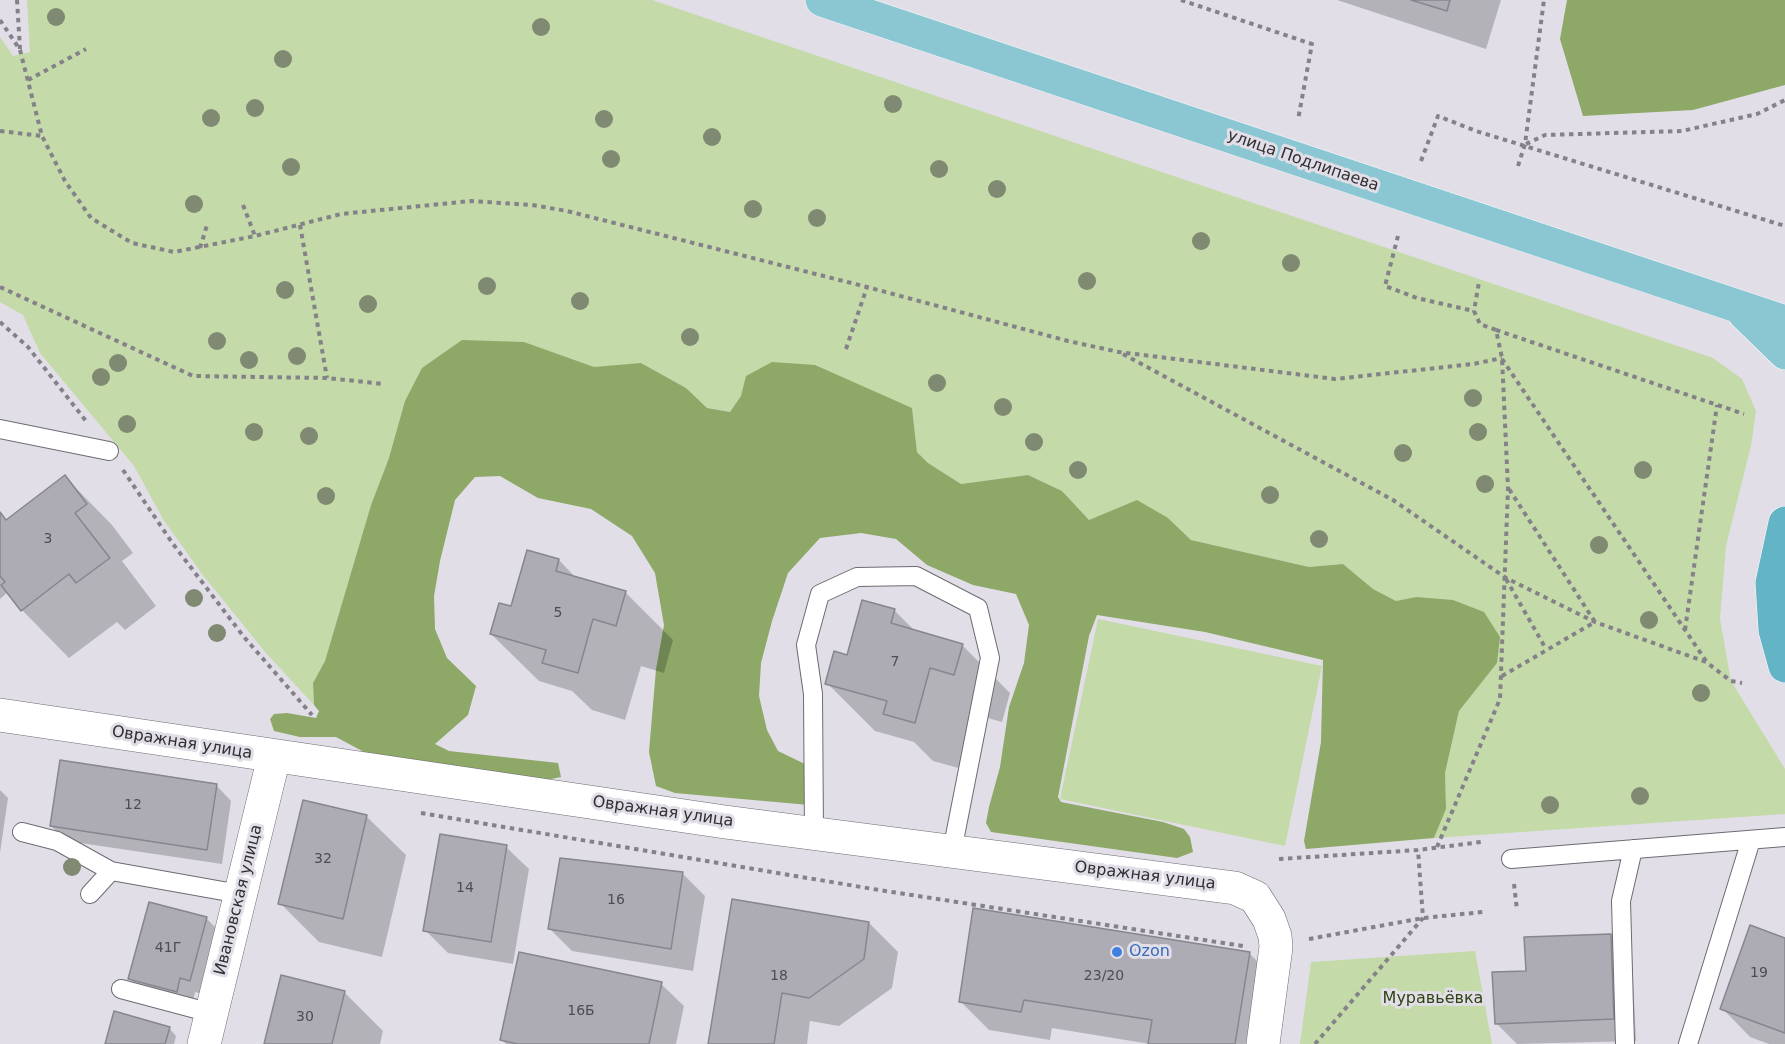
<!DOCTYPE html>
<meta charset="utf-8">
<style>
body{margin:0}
canvas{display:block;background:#e1dee7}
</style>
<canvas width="1785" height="1044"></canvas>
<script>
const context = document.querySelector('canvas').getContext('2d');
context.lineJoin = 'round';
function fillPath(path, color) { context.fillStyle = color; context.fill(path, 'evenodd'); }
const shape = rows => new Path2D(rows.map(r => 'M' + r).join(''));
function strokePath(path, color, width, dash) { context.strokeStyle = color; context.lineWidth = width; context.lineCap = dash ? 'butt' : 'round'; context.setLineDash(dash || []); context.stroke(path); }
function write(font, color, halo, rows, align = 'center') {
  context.font = font + ' "DejaVu Sans",sans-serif'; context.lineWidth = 6; context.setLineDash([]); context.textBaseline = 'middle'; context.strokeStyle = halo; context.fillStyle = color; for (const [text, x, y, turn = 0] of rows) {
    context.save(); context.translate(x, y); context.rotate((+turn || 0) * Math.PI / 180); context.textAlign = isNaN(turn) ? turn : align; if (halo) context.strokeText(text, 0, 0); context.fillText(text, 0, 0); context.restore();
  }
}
const green = shape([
 [27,0,652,0,1713,358,1742,379,1756,411,1751,446,1726,546,1720,619,1731,681,1785,769,1785,814,1434,838,1446,809,1445,773,1459,711,1497,663,1416,597,1396,601,1373,589,1343,564,1309,567,1191,540,1168,518,1105,514,1089,520,1062,491,1028,475,961,484,928,463,917,452,912,408,866,389,741,396,730,412,707,408,686,388,641,363,594,368,524,342,389,458,371,505,325,661,313,683,314,705,266,653,202,574,163,519,134,466,40,353,23,315,0,302,0,37,13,56,30,52],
 [1098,619,1322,666,1285,846,1060,799],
 [1475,951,1492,1044,1300,1044,1311,962]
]);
const forest = shape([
 [1567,0,1785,0,1785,85,1693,110,1583,116,1560,39],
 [462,340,524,342,594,367,641,363,686,388,707,408,730,412,741,396,746,376,772,362,815,365,912,408,917,452,928,463,961,484,1028,475,1062,491,1089,520,1137,500,1168,518,1191,540,1309,567,1343,564,1373,589,1396,601,1416,597,1453,600,1484,612,1500,637,1497,663,1459,711,1445,773,1446,809,1434,838,1306,849,1304,841,1321,742,1323,660,1205,632,1097,615,1089,636,1058,797,1061,802,1163,822,1184,829,1190,837,1193,852,1177,858,991,832,986,823,989,807,1000,767,1009,707,1024,663,1029,625,1016,594,973,585,927,565,896,539,861,533,820,538,788,573,772,621,761,663,759,696,767,730,778,751,807,765,809,805,675,793,656,786,649,752,656,669,664,625,655,573,632,536,591,509,538,498,500,476,475,477,455,500,440,561,434,596,435,629,447,658,476,686,468,715,435,744,449,751,558,763,561,777,541,781,364,752,336,737,300,737,274,731,270,719,274,714,287,713,316,718,319,711,314,705,313,683,325,661,371,505,389,458,405,401,422,368]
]);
const shadow = shape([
 [1337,0,1501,0,1486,49],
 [65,477,112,525,133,553,122,561,156,606,125,630,117,622,69,658,22,610,8,592,0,599,0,514,7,521],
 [559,560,577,579,625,592,673,640,664,673,641,666,625,720,592,710,572,691,539,681,491,634],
 [894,610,916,632,962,645,1010,693,1002,722,977,715,962,769,933,761,914,742,875,731,827,683,848,657],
 [216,785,231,801,222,864,67,841,51,826],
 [0,790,8,798,0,853],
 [304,802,367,817,406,855,382,957,319,942,280,903],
 [506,847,529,869,513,964,448,953,425,930],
 [682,873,705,896,693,971,572,951,549,928],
 [206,918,222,934,206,995,195,992,192,1007,145,994,130,979],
 [869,923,898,952,892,988,839,1026,810,1021,807,1044,710,1044],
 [1610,935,1632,958,1636,1041,1517,1044,1496,1023,1528,972],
 [1785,940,1785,1044,1769,1044,1750,1037,1722,1008],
 [1249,953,1278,982,1268,1044,1150,1044,1052,1028,1050,1040,989,1030,960,1001],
 [661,984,684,1006,676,1044,506,1044,502,1040],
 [344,992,383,1031,380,1044,266,1044],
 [169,1028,176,1036,174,1044,106,1044]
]);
const building = shape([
 [1411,0,1450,0,1447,11,1411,0],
 [65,475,87,504,75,513,110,558,76,583,69,574,21,611,1,585,5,582,0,576,0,512,6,520,65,475],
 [527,550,559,559,556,571,626,591,616,626,593,619,578,673,542,663,546,650,490,634,499,603,511,606,527,550],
 [862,600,895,609,891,623,963,644,954,675,930,668,915,723,883,714,887,701,825,684,834,651,847,655,862,600],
 [60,760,217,784,207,850,50,826,60,760],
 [303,800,367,815,343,919,278,904,303,800],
 [440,834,507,845,491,942,423,931,440,834],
 [560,858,683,872,671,949,548,929,560,858],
 [732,899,869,922,864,959,809,998,782,993,774,1044,708,1044,732,899],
 [149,902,207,917,190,981,180,978,177,992,128,979,149,902],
 [973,908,1250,952,1235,1044,1148,1044,1152,1020,1024,1000,1021,1012,959,1002,973,908],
 [1750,925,1785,938,1785,1033,1720,1009,1750,925],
 [1611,934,1614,1019,1495,1024,1492,972,1526,971,1524,937,1611,934],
 [519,952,662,982,649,1044,518,1044,500,1040,519,952],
 [281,975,345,991,332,1044,264,1044,281,975],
 [114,1011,170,1027,165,1044,105,1044,114,1011]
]);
const path = shape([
 [17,0,20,49],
 [1181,0,1312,44,1298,120],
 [0,20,20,50,42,136,65,181,91,218,132,243,174,252,255,236,341,214,471,201,532,205,567,211,867,287,1068,341,1119,352,1335,379,1473,364,1502,358],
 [28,80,86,49],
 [0,131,42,136],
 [1526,144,1545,135,1682,131,1757,114,1785,100],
 [1421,161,1438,116,1476,131,1785,226],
 [1518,166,1525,144,1544,0],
 [243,205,255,236],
 [300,225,327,378],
 [1398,236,1385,286,1417,298,1474,311],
 [200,248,207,225],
 [0,287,193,376,327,378,384,384],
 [0,322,28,347,86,421],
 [1496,330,1744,414],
 [846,349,867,287],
 [1123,354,1393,500,1506,578,1595,622,1706,662,1731,681,1742,683],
 [1502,359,1706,661],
 [123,470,173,544,244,637,312,715],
 [1506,579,1546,649],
 [1685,630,1717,405],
 [1502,676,1595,622,1509,489],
 [421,813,879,890,1243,946],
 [1437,847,1500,699,1508,488,1502,358,1496,330,1480,324,1474,311,1479,282],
 [1279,859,1418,850,1481,842],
 [1514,884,1517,910],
 [1309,939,1423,918,1483,912],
 [1315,1044,1423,918,1418,850]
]);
const service = shape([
 [0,429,109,451],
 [22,832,57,841,111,871,240,894],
 [814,833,813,694,806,645,820,594,857,577,916,576,978,608,990,658,952,851],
 [1511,859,1785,837],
 [90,894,111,871],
 [121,989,211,1013],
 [1625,1044,1621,901,1633,849],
 [1688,1044,1751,840]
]);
const minor = shape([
 [204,1044,274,757]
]);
const tertiary = shape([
 [0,715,725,822,1235,888,1255,897,1269,919,1275,936,1276,947,1263,1044]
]);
const primary = shape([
 [822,0,1785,322],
 [1744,313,1785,353]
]);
const trunk = shape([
 [1785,523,1772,583,1775,630,1785,666]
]);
const trees = [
 [56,17],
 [541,27],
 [283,59],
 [893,104],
 [255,108],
 [211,118],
 [604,119],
 [712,137],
 [611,159],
 [291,167],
 [939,169],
 [997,189],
 [194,204],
 [753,209],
 [817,218],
 [1201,241],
 [1291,263],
 [1087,281],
 [487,286],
 [285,290],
 [580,301],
 [368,304],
 [690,337],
 [217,341],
 [297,356],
 [249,360],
 [118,363],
 [101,377],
 [937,383],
 [1473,398],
 [1003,407],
 [127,424],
 [254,432],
 [1478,432],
 [309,436],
 [1034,442],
 [1403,453],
 [1078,470],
 [1643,470],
 [1485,484],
 [1270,495],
 [326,496],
 [1319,539],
 [1599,545],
 [194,598],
 [1649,620],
 [217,633],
 [1701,693],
 [1640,796],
 [1550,805],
 [72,867]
];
const markers = [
 [1117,952,6,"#3f7fe0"]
];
const numberNames = [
 ["3",48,539],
 ["5",558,613],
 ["7",895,662],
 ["12",133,805],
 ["32",323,859],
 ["14",465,888],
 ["16",616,900],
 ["41Г",168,948],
 ["19",1759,973],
 ["18",779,976],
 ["23/20",1104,976],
 ["16Б",581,1011],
 ["30",305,1017]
];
const streetNames = [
 ["улица Подлипаева",1303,161,19],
 ["Овражная улица",182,743,9],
 ["Овражная улица",663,812,8],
 ["Овражная улица",1145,876,7],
 ["Ивановская улица",239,900,-76]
];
const shopNames = [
 ["Ozon",1129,952]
];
const parkNames = [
 ["Муравьёвка",1433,999]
];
fillPath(green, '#c4daa8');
fillPath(forest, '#8da867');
fillPath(shadow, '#0003');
fillPath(building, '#adabb3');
strokePath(building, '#87858d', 1.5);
strokePath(service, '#6d6b73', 20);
strokePath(minor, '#6d6b73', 34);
strokePath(tertiary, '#6d6b73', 34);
strokePath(primary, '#fff', 34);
strokePath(trunk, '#fff', 34);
strokePath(path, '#848288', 4, [4.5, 4.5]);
strokePath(service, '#fff', 18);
strokePath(minor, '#fff', 33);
strokePath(tertiary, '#fff', 33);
strokePath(primary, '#8ac7d3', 33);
strokePath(trunk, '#63b4c4', 33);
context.fillStyle = '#808972';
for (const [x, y] of trees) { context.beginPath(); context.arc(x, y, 9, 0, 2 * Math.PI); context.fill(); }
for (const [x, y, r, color] of markers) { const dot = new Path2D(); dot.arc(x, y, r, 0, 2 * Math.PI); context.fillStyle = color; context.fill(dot); strokePath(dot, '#e1dee7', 2); }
write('14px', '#4e4d52', null, numberNames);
write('16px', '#2f2e31', '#e1dee7', streetNames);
write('16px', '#366cbe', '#e1dee7', shopNames, 'left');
write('16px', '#314313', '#e1dee7', parkNames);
</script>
